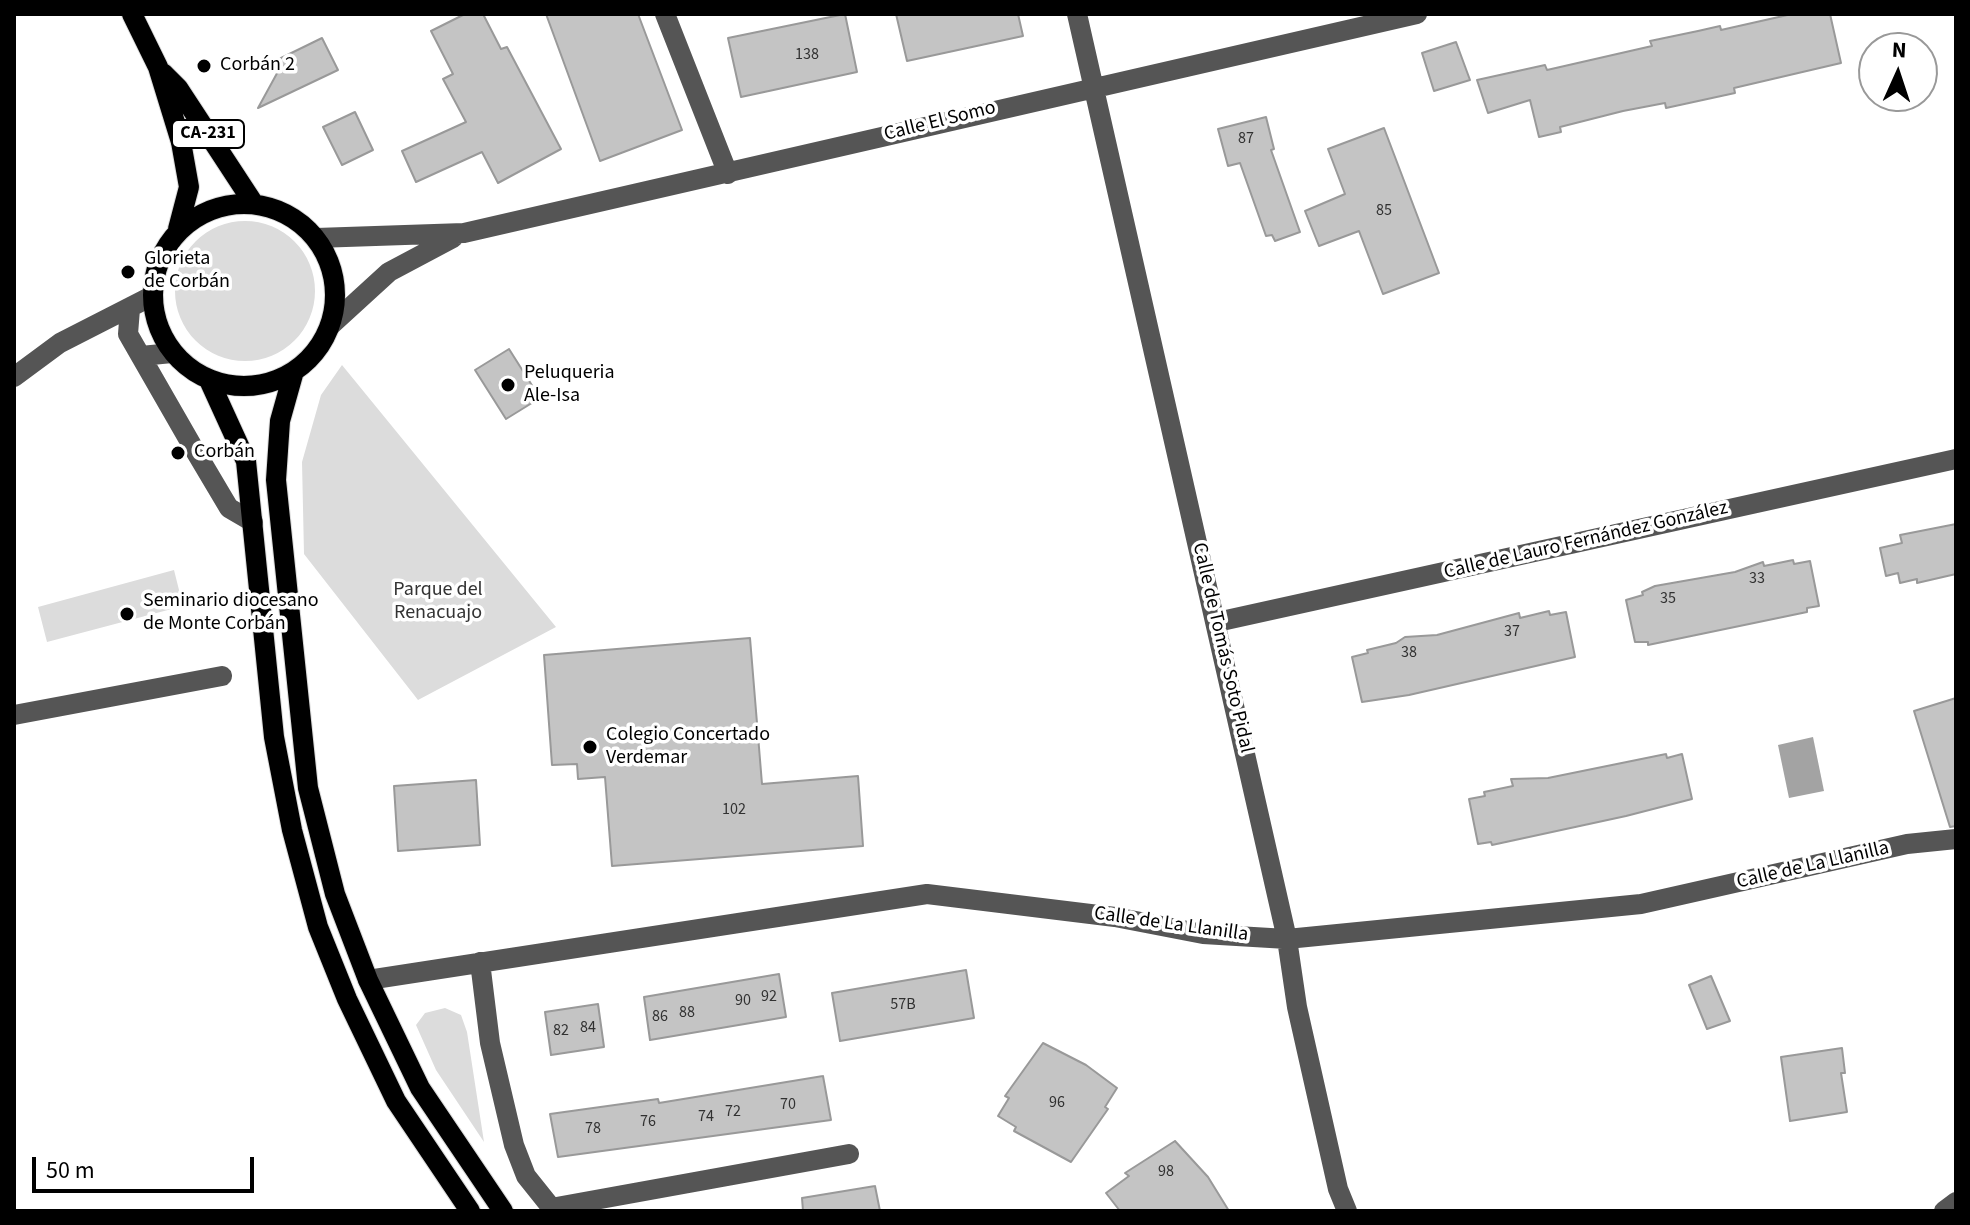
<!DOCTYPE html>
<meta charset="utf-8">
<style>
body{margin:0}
#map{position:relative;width:1970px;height:1225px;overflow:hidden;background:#fff;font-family:"Source Sans 3",sans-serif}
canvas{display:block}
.frame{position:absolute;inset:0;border:16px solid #000;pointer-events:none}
.north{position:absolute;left:1858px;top:32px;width:80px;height:80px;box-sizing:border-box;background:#fff;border:2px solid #999;border-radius:50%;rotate:3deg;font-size:22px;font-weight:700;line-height:32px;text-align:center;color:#000}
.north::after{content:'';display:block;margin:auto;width:28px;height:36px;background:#000;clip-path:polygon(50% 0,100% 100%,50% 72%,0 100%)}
.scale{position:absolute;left:32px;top:1157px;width:222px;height:36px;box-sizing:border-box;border:4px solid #000;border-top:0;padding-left:10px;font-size:24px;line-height:28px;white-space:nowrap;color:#000;-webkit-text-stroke:6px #fff;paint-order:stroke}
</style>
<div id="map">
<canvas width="1970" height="1225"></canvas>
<div class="frame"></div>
<div class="north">N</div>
<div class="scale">50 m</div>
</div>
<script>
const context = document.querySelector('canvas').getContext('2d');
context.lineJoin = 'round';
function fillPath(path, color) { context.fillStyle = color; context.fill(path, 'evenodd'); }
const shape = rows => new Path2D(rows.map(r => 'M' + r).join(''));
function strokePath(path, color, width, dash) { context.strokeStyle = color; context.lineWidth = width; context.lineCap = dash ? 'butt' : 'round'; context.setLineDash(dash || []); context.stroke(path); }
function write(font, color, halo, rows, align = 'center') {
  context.font = font + ' "Source Sans 3",sans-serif'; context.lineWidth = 7; context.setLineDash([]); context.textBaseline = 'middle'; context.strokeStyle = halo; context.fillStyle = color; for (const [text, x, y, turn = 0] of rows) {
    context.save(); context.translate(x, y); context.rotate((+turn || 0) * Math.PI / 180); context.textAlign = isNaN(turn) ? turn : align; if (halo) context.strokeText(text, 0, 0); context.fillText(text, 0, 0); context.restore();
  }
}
const green = shape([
 '175 291a70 70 0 1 1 140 0a70 70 0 1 1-140 0Z',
 [342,365,556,627,418,700,304,554,302,462,321,395],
 [174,570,183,606,47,642,38,607],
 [445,1008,461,1015,467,1032,484,1142,436,1070,416,1025,425,1013]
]);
const water = shape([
 [1813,737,1824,791,1789,798,1778,745]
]);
const building = shape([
 [465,14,483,14,501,49,507,47,561,149,498,183,482,152,416,182,402,151,466,122,443,79,453,74,431,31,465,14],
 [546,14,638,14,682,130,600,161,546,14],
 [845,14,857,72,741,97,728,38,845,14],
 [896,14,1018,14,1023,36,907,61,896,14],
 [1792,14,1830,14,1841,63,1734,88,1735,93,1666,108,1665,103,1623,111,1560,127,1561,132,1539,137,1530,100,1488,113,1477,80,1545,65,1547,70,1652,46,1650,41,1698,31,1720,26,1721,30,1792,14],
 [322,38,338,70,258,108,281,66,277,60,322,38],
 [1456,42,1470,80,1434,91,1422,53,1456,42],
 [355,112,373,150,342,165,323,127,355,112],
 [1266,117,1274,149,1271,150,1300,232,1275,241,1272,235,1266,236,1240,163,1228,166,1218,129,1266,117],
 [1384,128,1439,273,1383,294,1359,231,1319,246,1305,211,1345,194,1328,149,1384,128],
 [509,349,540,398,506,419,475,370,509,349],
 [1956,524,1956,574,1917,583,1917,579,1900,583,1898,573,1886,576,1880,548,1902,543,1900,535,1956,524],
 [1793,560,1794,564,1810,561,1819,606,1807,608,1807,612,1648,645,1648,642,1635,642,1626,600,1643,595,1642,592,1655,586,1735,572,1763,562,1764,566,1793,560],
 [1549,611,1550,615,1566,612,1575,657,1409,695,1362,702,1352,657,1368,653,1367,650,1396,643,1405,637,1437,635,1519,613,1520,618,1549,611],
 [750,638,762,784,858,776,863,846,612,866,605,777,578,779,577,764,552,765,544,655,750,638],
 [1956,698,1956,826,1950,827,1914,711,1956,698],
 [1666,754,1667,758,1682,754,1692,799,1626,816,1492,845,1491,842,1478,844,1469,799,1485,796,1484,792,1513,786,1511,779,1548,778,1666,754],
 [476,780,480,845,398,851,394,786,476,780],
 [966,970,974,1018,840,1041,832,993,966,970],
 [779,974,786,1017,650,1040,644,997,779,974],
 [1711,976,1730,1021,1707,1029,1689,985,1711,976],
 [598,1004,604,1047,551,1055,545,1012,598,1004],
 [1043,1043,1086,1065,1117,1088,1105,1107,1108,1109,1071,1162,1014,1131,1016,1127,998,1116,1009,1098,1005,1096,1043,1043],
 [1842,1048,1845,1073,1841,1073,1847,1112,1790,1121,1781,1057,1842,1048],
 [823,1076,831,1120,558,1157,550,1114,658,1099,659,1103,823,1076],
 [1175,1141,1208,1177,1229,1211,1120,1211,1106,1193,1129,1176,1125,1173,1175,1141],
 [875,1186,880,1211,803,1211,802,1198,875,1186]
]);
const minor = shape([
 [665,14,728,174],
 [1077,14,1287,939,1297,1007,1338,1189,1347,1211],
 [316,238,464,233,1417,14],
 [130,309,128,334,194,449,229,508,253,522],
 [331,325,389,272,453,238],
 [141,356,172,353],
 [14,377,60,343,152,296],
 [1217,622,1956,459],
 [14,715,222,676],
 [480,962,490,1043,514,1145,526,1176,554,1211],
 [368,980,927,894,1115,917,1203,934,1287,939,1641,904,1907,844,1956,839],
 [551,1208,849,1154],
 [1944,1211,1956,1202]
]);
const major = shape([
 [132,14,158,67,181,142,189,187,178,229],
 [163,73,178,88,254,204],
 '153 295a91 91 0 1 1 182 0a91 91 0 1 1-182 0Z',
 [294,371,280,421,276,480,308,788,335,894,368,980,420,1088,503,1211],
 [209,380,246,461,274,737,292,830,318,927,347,999,396,1101,470,1211]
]);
const markers = [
 [204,66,8,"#000"],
 [128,272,8,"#000"],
 [508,385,8,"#000"],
 [178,453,8,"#000"],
 [127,614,8,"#000"],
 [590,747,8,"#000"]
];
const numberNames = [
 ["138",807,55],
 ["87",1246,139],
 ["85",1384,211],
 ["33",1757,579],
 ["35",1668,599],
 ["37",1512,632],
 ["38",1409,653],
 ["102",734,810],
 ["92",769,997],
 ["90",743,1001],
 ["57B",903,1005],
 ["88",687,1013],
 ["86",660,1017],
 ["84",588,1028],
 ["82",561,1031],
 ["96",1057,1103],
 ["70",788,1105],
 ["72",733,1112],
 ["74",706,1117],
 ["76",648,1122],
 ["78",593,1129],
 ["98",1166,1172]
];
const shields = [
 [208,134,72]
];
const shieldNames = [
 ["CA-231",208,134]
];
const poiNames = [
 ["Corbán 2",220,66],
 ["Glorieta",144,260],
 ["de Corbán",144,283],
 ["Peluqueria",524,374],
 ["Ale-Isa",524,397],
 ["Corbán",194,453],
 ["Seminario diocesano",143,602],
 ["de Monte Corbán",143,625],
 ["Colegio Concertado",606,736],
 ["Verdemar",606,759]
];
const streetNames = [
 ["Calle El Somo",940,122,-14],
 ["Calle de Lauro Fernández González",1586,541,-13],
 ["Calle de Tomás Soto Pidal",1222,648,77],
 ["Calle de La Llanilla",1813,866,-13],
 ["Calle de La Llanilla",1171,925,8]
];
const parkNames = [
 ["Parque del",438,591],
 ["Renacuajo",438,614]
];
fillPath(green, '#dcdcdc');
fillPath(water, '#a3a3a3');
fillPath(building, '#c4c4c4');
strokePath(building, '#999', 2);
strokePath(major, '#dbdbdb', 22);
strokePath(minor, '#555', 20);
strokePath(major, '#000', 20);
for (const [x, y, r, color] of markers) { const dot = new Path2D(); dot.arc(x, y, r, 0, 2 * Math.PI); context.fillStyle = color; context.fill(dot); strokePath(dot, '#fff', 3); }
write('16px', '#313131', null, numberNames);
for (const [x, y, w] of shields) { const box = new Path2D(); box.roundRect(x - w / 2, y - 14, w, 28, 6); context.fillStyle = '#fff'; context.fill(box); strokePath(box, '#000', 2); }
write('bold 18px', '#000', null, shieldNames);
write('20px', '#000', '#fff', poiNames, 'left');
write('20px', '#000', '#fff', streetNames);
write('20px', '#333', '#fff', parkNames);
</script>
